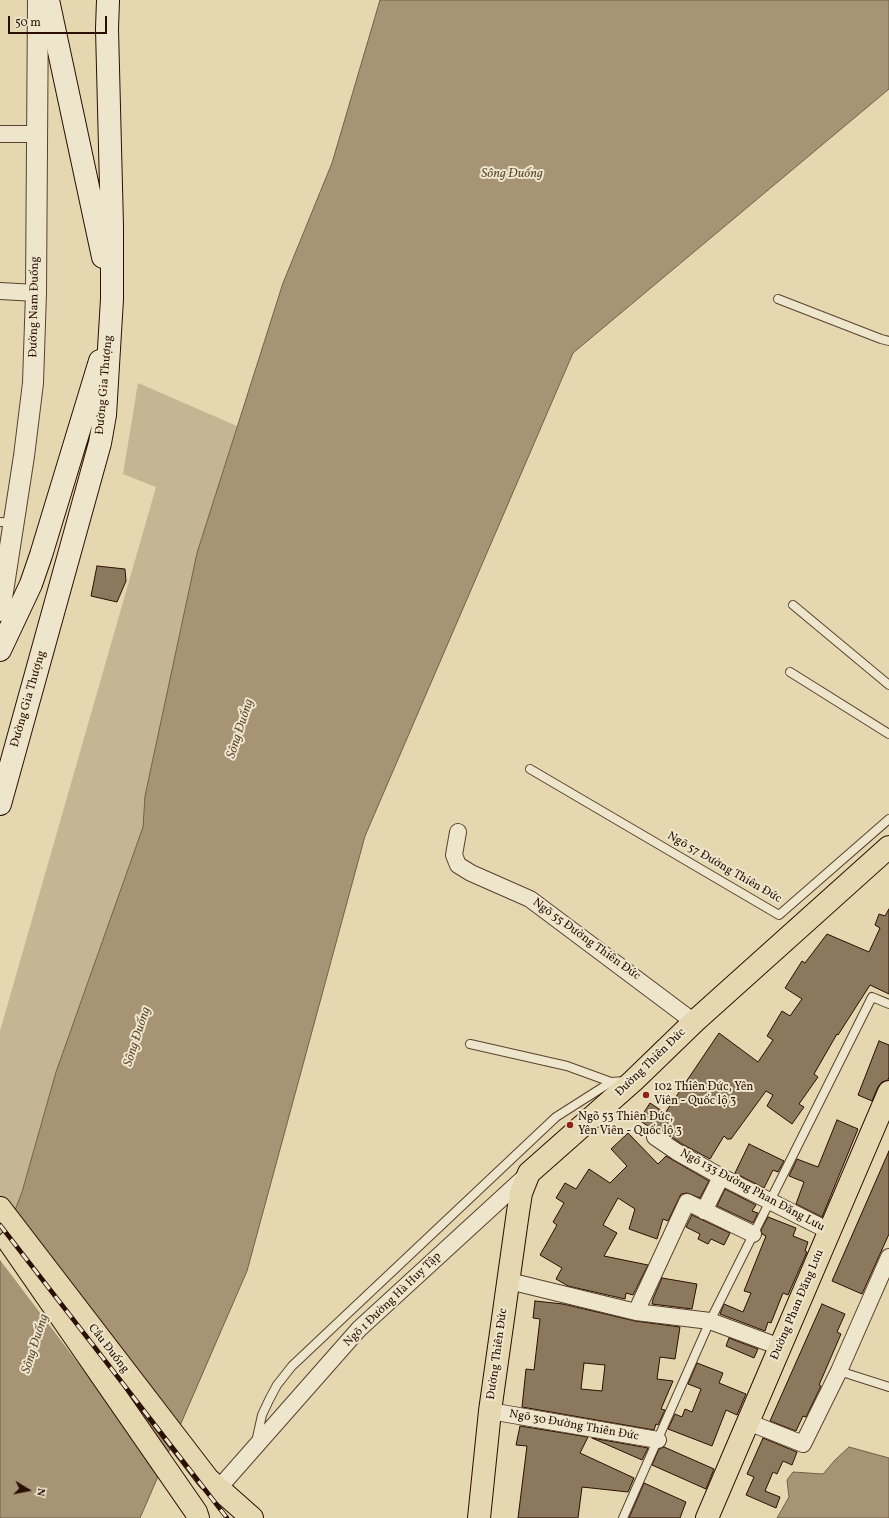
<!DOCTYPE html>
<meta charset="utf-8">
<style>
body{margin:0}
#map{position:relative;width:889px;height:1518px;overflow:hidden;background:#e5d8b0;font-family:Vollkorn,serif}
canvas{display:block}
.north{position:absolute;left:8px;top:1470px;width:40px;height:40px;-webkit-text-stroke:3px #eee6cc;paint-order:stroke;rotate:100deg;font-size:11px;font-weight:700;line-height:16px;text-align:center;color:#2b0f03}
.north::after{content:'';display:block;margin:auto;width:14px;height:18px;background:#2b0f03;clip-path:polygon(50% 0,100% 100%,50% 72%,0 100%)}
.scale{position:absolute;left:8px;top:16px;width:99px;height:18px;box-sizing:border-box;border:2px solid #2b0f03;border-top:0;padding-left:5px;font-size:12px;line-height:14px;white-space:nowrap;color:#2b0f03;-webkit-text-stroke:3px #eee6cc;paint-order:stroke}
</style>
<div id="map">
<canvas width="889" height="1518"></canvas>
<div class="north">N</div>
<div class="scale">50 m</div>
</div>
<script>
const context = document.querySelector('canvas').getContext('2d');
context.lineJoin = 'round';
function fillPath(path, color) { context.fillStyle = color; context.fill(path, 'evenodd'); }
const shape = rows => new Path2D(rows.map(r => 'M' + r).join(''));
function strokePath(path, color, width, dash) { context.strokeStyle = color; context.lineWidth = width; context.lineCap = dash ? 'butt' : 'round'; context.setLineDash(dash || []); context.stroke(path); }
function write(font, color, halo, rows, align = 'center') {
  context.font = font + ' Vollkorn,serif'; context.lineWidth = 4; context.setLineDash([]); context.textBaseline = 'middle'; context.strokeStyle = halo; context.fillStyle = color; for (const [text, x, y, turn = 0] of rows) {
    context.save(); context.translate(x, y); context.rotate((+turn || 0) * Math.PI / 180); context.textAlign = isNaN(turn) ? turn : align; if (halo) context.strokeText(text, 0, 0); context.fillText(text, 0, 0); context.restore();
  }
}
const green = shape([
 [138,383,237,426,197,553,145,796,143,827,56,1072,22,1192,0,1249,0,1031,156,487,123,474]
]);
const water = shape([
 [380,0,889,0,889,89,573,353,365,836,247,1271,140,1518,0,1518,0,1249,22,1192,56,1072,143,827,145,796,197,553,283,283,332,163,380,0],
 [849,1447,889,1458,889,1518,777,1518,789,1497,787,1480,793,1472,823,1474,835,1460,849,1447]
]);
const pier = shape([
 [0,1243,162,1474,0,1260]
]);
const building = shape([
 [97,566,125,569,126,581,117,602,91,596,97,566],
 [889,909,889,994,870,985,838,1035,837,1034,814,1074,818,1077,799,1104,804,1107,792,1124,767,1106,773,1095,766,1091,731,1139,727,1139,724,1136,710,1159,682,1144,660,1129,656,1128,651,1128,639,1120,650,1103,665,1113,719,1033,758,1062,773,1040,767,1036,782,1011,790,1016,802,999,785,988,802,961,805,963,827,934,869,952,880,928,875,925,879,914,885,916,889,909],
 [879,1041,889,1045,889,1077,888,1080,882,1082,878,1087,872,1101,858,1095,879,1041],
 [837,1120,858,1129,822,1217,796,1204,804,1182,789,1176,797,1159,818,1167,837,1120],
 [628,1133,658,1164,666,1156,709,1181,700,1198,687,1193,681,1194,668,1221,663,1219,657,1239,629,1229,635,1209,618,1198,603,1225,617,1233,604,1256,648,1265,633,1295,626,1293,625,1299,568,1286,556,1279,562,1268,540,1255,557,1225,553,1222,564,1203,556,1198,565,1183,576,1189,589,1169,610,1183,627,1166,611,1149,628,1133],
 [749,1144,784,1161,778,1172,773,1170,764,1188,735,1173,749,1144],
 [889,1151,889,1234,862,1294,832,1281,889,1151],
 [725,1189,756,1205,752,1211,758,1213,753,1223,717,1206,725,1189],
 [692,1215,730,1233,724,1245,711,1239,708,1244,698,1239,700,1234,686,1227,692,1215],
 [768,1217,796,1228,793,1236,808,1242,805,1251,807,1252,788,1295,783,1293,771,1323,768,1322,765,1331,720,1314,724,1304,743,1312,751,1293,744,1291,766,1236,762,1234,761,1230,768,1217],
 [662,1278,697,1284,692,1309,652,1304,653,1299,662,1278],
 [535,1301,563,1304,635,1321,680,1327,675,1359,660,1357,657,1379,673,1381,661,1409,665,1410,658,1425,656,1424,654,1430,522,1407,526,1369,534,1370,540,1319,533,1318,535,1301],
 [584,1363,605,1365,602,1391,581,1389,584,1363],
 [822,1304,845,1314,837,1332,841,1334,819,1385,821,1386,806,1417,803,1416,796,1431,770,1421,822,1304],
 [729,1338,758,1349,754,1358,726,1346,729,1338],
 [697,1363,723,1373,719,1383,746,1394,737,1415,726,1410,712,1446,668,1429,675,1414,682,1417,685,1409,692,1412,701,1389,688,1384,697,1363],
 [520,1426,588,1437,580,1453,634,1478,628,1492,582,1487,578,1518,518,1518,527,1446,516,1445,520,1426],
 [592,1438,648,1448,642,1460,592,1438],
 [763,1438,797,1452,792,1465,783,1461,777,1474,773,1472,765,1491,780,1497,776,1508,746,1495,754,1477,747,1474,763,1438],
 [664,1447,714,1469,706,1489,652,1465,659,1449,664,1447],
 [644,1483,686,1502,680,1518,629,1518,644,1483]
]);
const service = shape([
 [778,299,881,339,889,341],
 [0,522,13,523],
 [793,605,889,685],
 [790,672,889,734],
 [530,769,779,915,889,819],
 [470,1044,567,1066,611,1082],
 [839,1371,889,1387],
 [256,1442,262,1415,269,1400,277,1385,292,1366,556,1117,611,1082,625,1081],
 [623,1518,710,1321,872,997,889,1004]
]);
const minor = shape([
 [0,134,37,134],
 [0,291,36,293],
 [458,832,454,855,458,865,471,873,530,899,694,1022],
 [655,1137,677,1152,718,1175,829,1231],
 [704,1211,721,1177],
 [509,1281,636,1312,710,1321,780,1347],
 [636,1312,687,1202,753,1234],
 [490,1411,658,1440],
 [748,1422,803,1444,839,1371,889,1257],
 [218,1489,359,1329,527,1175]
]);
const tertiary = shape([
 [0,611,24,456,33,383,36,293,38,0]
]);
const secondary = shape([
 [48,0,103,257],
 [0,650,31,584,41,555,100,361],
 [0,804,100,443,105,415,112,299,112,226,107,29,108,0]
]);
const primary = shape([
 [0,1208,208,1479,252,1518],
 [9,1242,196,1512,198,1518],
 [707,1518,889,1092]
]);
const trunk = shape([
 [479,1518,490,1411,518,1212,521,1193,529,1173,633,1081,694,1022,889,847]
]);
const rail = shape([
 [0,1225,227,1518]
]);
const markers = [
 [646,1095,4,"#8f2418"],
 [570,1125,4,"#8f2418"]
];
const streetNames = [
 ["Đường Nam Đuống",35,307,-89],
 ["Đường Gia Thượng",105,385,-85],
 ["Đường Gia Thượng",29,699,-74],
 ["Ngõ 57 Đường Thiên Đức",724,868,30],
 ["Ngõ 55 Đường Thiên Đức",586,940,36],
 ["Đường Thiên Đức",651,1063,-44],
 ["Ngõ 133 Đường Phan Đăng Lưu",752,1191,28],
 ["Ngõ 1 Đường Hà Huy Tập",393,1300,-44],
 ["Đường Phan Đăng Lưu",798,1305,-67],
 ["Cầu Đuống",108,1349,52],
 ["Đường Thiên Đức",498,1354,-82],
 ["Ngõ 30 Đường Thiên Đức",574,1426,10]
];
const poiNames = [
 ["102 Thiên Đức, Yên",654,1088],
 ["Viên - Quốc lộ 3",654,1102],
 ["Ngõ 53 Thiên Đức,",578,1118],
 ["Yên Viên - Quốc lộ 3",578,1132]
];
const waterNames = [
 ["Sông Đuống",512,175],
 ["Sông Đuống",241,729,-72],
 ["Sông Đuống",138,1037,-72],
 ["Sông Đuống",36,1344,-72]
];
fillPath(green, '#c5b693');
fillPath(water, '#a69475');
strokePath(water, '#755f47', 1);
fillPath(pier, '#e5d8b0');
fillPath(building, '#8c785d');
strokePath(building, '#2b0f03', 1);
strokePath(service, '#5a412e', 10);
strokePath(minor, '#5a412e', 18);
strokePath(tertiary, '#5a412e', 22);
strokePath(secondary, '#2b0f03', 24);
strokePath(primary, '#2b0f03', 24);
strokePath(trunk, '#2b0f03', 24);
strokePath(service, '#eee6cc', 8);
strokePath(minor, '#eee6cc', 16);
strokePath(tertiary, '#eee6cc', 20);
strokePath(secondary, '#eee6cc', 22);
strokePath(primary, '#e5d8b0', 22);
strokePath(trunk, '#e5d8b0', 22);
strokePath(rail, '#2b0f03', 4.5);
strokePath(rail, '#eee6cc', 3, [9]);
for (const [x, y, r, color] of markers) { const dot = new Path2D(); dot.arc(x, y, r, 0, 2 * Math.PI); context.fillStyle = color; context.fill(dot); strokePath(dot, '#eee6cc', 1.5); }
write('12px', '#2b0f03', '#eee6cc', streetNames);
write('12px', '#2b0f03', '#eee6cc', poiNames, 'left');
write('italic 13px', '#624b36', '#eee6cc', waterNames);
</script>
